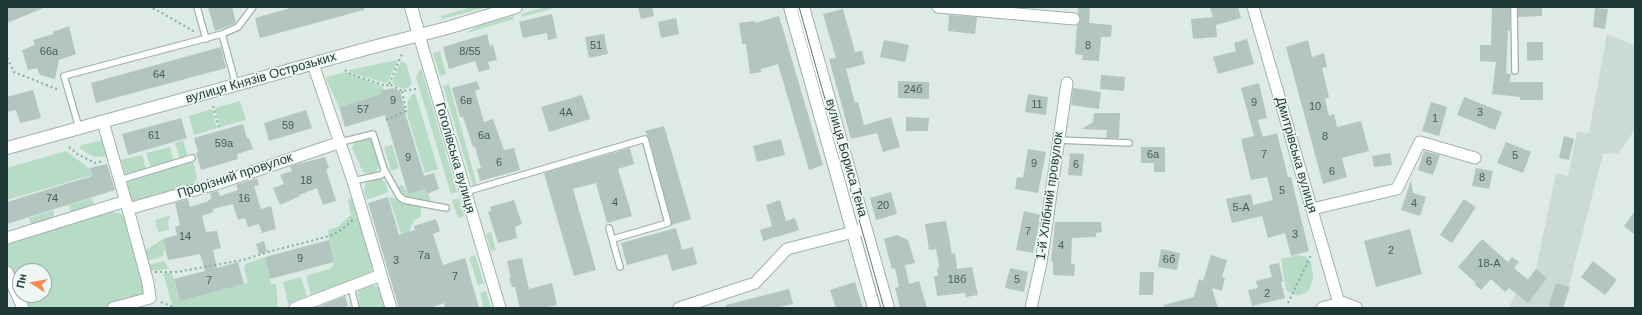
<!DOCTYPE html>
<meta charset="utf-8">
<style>
body{margin:0}
#map{position:relative;width:1642px;height:315px;overflow:hidden;background:#deeae6;font-family:Helvetica,sans-serif}
canvas{display:block}
.frame{position:absolute;inset:0;border:8px solid #1f3a36;pointer-events:none}
.north{position:absolute;left:12px;top:263px;width:40px;height:40px;box-sizing:border-box;background:#eef7f4;border:1px solid #9baba8;border-radius:50%;rotate:281deg;font-size:11px;font-weight:700;line-height:16px;text-align:center;color:#1f3a36}
.north::after{content:'';display:block;margin:auto;width:14px;height:18px;background:#f58d51;clip-path:polygon(50% 0,100% 100%,50% 72%,0 100%)}
</style>
<div id="map">
<canvas width="1642" height="315"></canvas>
<div class="frame"></div>
<div class="north">Пн</div>
</div>
<script>
const context = document.querySelector('canvas').getContext('2d');
context.lineJoin = 'round';
function fillPath(path, color) { context.fillStyle = color; context.fill(path, 'evenodd'); }
const shape = rows => new Path2D(rows.map(r => 'M' + r).join(''));
function strokePath(path, color, width, dash) { context.strokeStyle = color; context.lineWidth = width; context.lineCap = dash ? 'butt' : 'round'; context.setLineDash(dash || []); context.stroke(path); }
function write(font, color, halo, rows, align = 'center') {
  context.font = font + ' Helvetica,sans-serif'; context.lineWidth = 3.5; context.setLineDash([]); context.textBaseline = 'middle'; context.strokeStyle = halo; context.fillStyle = color; for (const [text, x, y, turn = 0] of rows) {
    context.save(); context.translate(x, y); context.rotate((+turn || 0) * Math.PI / 180); context.textAlign = isNaN(turn) ? turn : align; if (halo) context.strokeText(text, 0, 0); context.fillText(text, 0, 0); context.restore();
  }
}
const built = shape([
 [1607,34,1635,46,1635,129,1619,153,1603,154,1563,308,1508,308,1516,294,1536,269,1556,173,1568,176,1577,132,1589,133]
]);
const green = shape([
 [472,7,487,7,442,19,441,16],
 [545,7,558,7,522,17,521,14],
 [513,16,514,19,467,33,477,26],
 [440,51,446,74,440,76,433,53],
 [398,60,388,81,385,83,349,72,349,70],
 [401,61,405,63,407,66,412,83,409,87,404,89,394,85,392,81],
 [421,68,457,192,451,194,416,77],
 [345,72,379,85,383,87,384,90,380,91,381,94,339,107,326,79,327,77],
 [449,84,477,185,473,186,443,86],
 [415,93,438,169,425,173,407,114,408,101,411,96],
 [240,101,246,120,220,127,215,108],
 [212,109,217,128,194,135,189,116],
 [365,138,370,139,374,143,380,165,375,173,366,173,363,172,352,148,354,142],
 [102,140,107,156,94,157,79,148,82,145],
 [183,140,188,157,180,159,175,143],
 [392,145,399,168,391,171,384,147],
 [170,147,174,161,151,168,146,153],
 [66,151,90,169,92,175,7,200,7,168],
 [142,155,146,169,128,174,125,174,121,160],
 [193,161,197,179,190,186,137,204,130,197,127,185,129,180,131,179],
 [378,179,383,180,386,182,388,192,367,200,364,192,366,181],
 [403,185,408,194,425,189,427,194,428,193,431,203,405,198,398,186],
 [389,197,421,205,421,214,420,217,414,220,410,230,411,235,408,255],
 [92,198,94,206,71,213,69,205],
 [352,198,373,265,371,272,322,292,311,295,306,276,332,268,334,262,329,240,328,230,338,227,351,215,348,199],
 [459,198,464,216,458,218,452,200],
 [53,210,55,218,31,226,29,218],
 [111,212,120,213,128,221,145,285,144,294,137,299,102,308,27,308,21,295,44,295,44,271,20,271,20,292,7,263,7,245,95,215],
 [171,215,168,221,169,230,158,232,155,220],
 [491,232,496,250,491,251,486,234],
 [163,239,165,251,163,252,164,256,147,261,144,251],
 [475,255,484,283,478,285,469,257],
 [1297,255,1306,257,1311,262,1313,276,1311,286,1307,292,1300,295,1293,294,1286,290,1281,259],
 [265,257,271,284,276,284,278,308,173,308,163,273,172,273,180,301,248,283,244,270,245,264],
 [164,261,169,269,150,271,148,265],
 [301,277,307,296,288,304,283,282],
 [371,284,380,288,386,308,360,308,358,293,359,290,362,287],
 [486,291,491,308,484,308,480,293]
]);
const building = shape([
 [7,7,46,7,7,23],
 [208,7,232,7,236,23,215,31],
 [294,7,364,7,364,10,260,38,255,18],
 [638,7,652,7,654,16,641,19],
 [1078,7,1090,7,1089,23,1112,25,1111,37,1101,37,1099,61,1082,60,1083,55,1075,54,1077,25,1081,19,1078,13],
 [1210,7,1238,7,1241,18,1216,25,1217,37,1193,39,1191,19,1213,17],
 [1492,7,1510,7,1510,31,1508,31,1506,73,1511,74,1510,82,1543,82,1543,100,1520,100,1520,97,1492,94,1496,62,1480,61,1480,45,1491,45],
 [1518,7,1542,7,1542,16,1518,17],
 [1595,8,1608,9,1605,29,1593,27],
 [843,9,855,52,862,51,865,64,846,69,855,103,858,102,864,125,891,117,900,147,883,152,877,133,851,139,829,59,836,58,823,14],
 [552,14,557,38,548,40,547,33,523,38,519,22],
 [949,15,977,17,975,34,948,31],
 [779,16,823,165,809,170,778,64,761,69,761,72,750,74,746,44,742,44,739,23,755,21,755,23],
 [676,18,679,34,661,38,658,22],
 [69,26,76,54,59,60,55,79,40,75,37,68,28,70,22,50,35,45,33,40,53,34,53,32],
 [487,34,490,46,493,45,497,60,488,62,490,69,479,72,475,61,449,69,443,47],
 [604,34,608,54,589,58,585,37],
 [1247,39,1254,64,1218,74,1213,57,1236,51,1234,43],
 [884,40,909,45,905,62,880,57],
 [1308,40,1312,57,1324,53,1327,67,1322,68,1329,97,1325,99,1329,116,1334,114,1337,127,1361,121,1369,151,1342,158,1347,177,1323,184,1286,47],
 [1527,42,1543,42,1543,60,1527,61],
 [221,47,226,68,96,103,91,83],
 [1101,75,1125,77,1124,91,1100,89],
 [477,81,480,89,475,91,484,122,493,119,504,150,514,148,520,170,480,181,477,169,481,168,475,147,473,147,463,117,460,117,452,88],
 [898,81,929,82,929,99,898,98],
 [1259,83,1267,118,1258,120,1263,137,1277,133,1288,177,1291,177,1309,251,1291,256,1285,233,1268,238,1262,216,1232,223,1226,199,1251,194,1253,205,1273,200,1267,177,1251,180,1241,139,1254,136,1241,88],
 [393,88,400,91,406,116,424,176,434,173,439,189,427,194,425,189,408,194,385,115,345,127,339,107,381,94,380,91],
 [1073,88,1101,92,1099,109,1071,105],
 [33,90,41,118,20,123,16,110,7,112,7,97],
 [1028,94,1048,97,1046,115,1025,112],
 [582,95,590,119,549,132,541,107],
 [1464,97,1502,112,1495,130,1457,115],
 [1431,102,1447,107,1439,136,1422,131],
 [306,110,312,128,269,141,264,123],
 [1094,113,1120,113,1119,138,1106,138,1107,130,1082,129,1093,122],
 [906,117,929,118,928,131,906,131],
 [181,118,187,138,128,155,122,134],
 [243,124,247,138,249,138,253,149,237,154,238,159,201,170,196,153,198,152,194,138],
 [664,126,691,219,672,225,649,138,645,131],
 [1564,136,1574,139,1569,160,1559,158],
 [781,139,785,155,757,162,753,146],
 [1506,142,1531,152,1523,173,1497,163],
 [1141,147,1165,147,1165,172,1154,172,1154,163,1141,163],
 [630,148,634,164,618,169,632,216,607,223,596,183,573,189,596,270,574,276,544,173],
 [1028,149,1046,152,1038,193,1015,189,1017,177,1023,178],
 [1424,151,1440,155,1433,175,1418,170],
 [1070,153,1084,154,1082,176,1068,175],
 [1390,153,1392,165,1374,167,1372,156],
 [325,157,329,168,326,169,336,201,323,205,317,188,299,195,300,196,280,205,273,188,284,184,280,175,292,171,290,166],
 [107,164,115,190,7,224,7,202,92,176,90,168],
 [1476,168,1493,171,1489,189,1472,186],
 [257,178,259,185,254,186,261,209,271,206,276,229,262,233,259,224,248,227,245,218,238,220,233,204,213,209,213,212,202,216,206,232,217,231,221,248,213,250,217,268,238,262,244,284,180,301,174,279,205,271,200,254,168,260,163,239,177,235,175,227,180,225,175,203,188,199,190,207,209,201,208,200,211,199,210,193,218,191,220,196,238,190,236,185],
 [1411,180,1413,193,1426,197,1420,216,1401,210],
 [891,192,897,214,876,220,870,198],
 [388,197,399,235,415,230,414,226,436,219,440,231,433,234,443,265,465,258,479,308,445,308,444,303,430,308,399,308,368,203],
 [1464,199,1476,207,1452,243,1440,235],
 [514,200,522,224,515,227,517,238,498,243,488,212,491,211,490,207],
 [780,200,786,221,795,218,799,230,763,241,760,230,772,226,766,205],
 [1024,211,1041,215,1033,253,1016,250],
 [1635,211,1635,235,1624,226],
 [946,221,952,254,955,253,957,269,972,267,978,295,966,297,965,293,937,296,934,277,938,275,937,269,939,266,936,249,929,250,925,224],
 [1055,222,1101,222,1102,232,1096,233,1096,237,1072,238,1071,264,1075,264,1074,276,1053,275,1053,261,1051,261],
 [676,228,682,250,693,247,697,264,672,271,667,254,627,265,621,243],
 [1410,229,1422,274,1376,287,1364,241],
 [897,235,908,240,915,263,905,265,909,284,919,281,927,308,900,308,895,288,899,287,895,268,892,269,884,239],
 [1482,239,1508,262,1512,257,1519,262,1514,268,1528,280,1536,269,1547,278,1528,303,1509,288,1505,292,1491,279,1481,290,1474,284,1476,283,1458,267],
 [329,240,334,262,270,279,265,257],
 [264,241,267,252,259,254,256,244],
 [1161,249,1180,253,1177,270,1158,267],
 [1211,255,1227,260,1222,277,1225,278,1222,291,1212,288,1218,308,1164,308,1164,305,1194,297,1199,279,1203,281],
 [522,258,529,289,552,283,557,305,543,308,520,308,515,287,512,287,509,278,511,278,507,261],
 [1593,261,1617,280,1605,295,1581,277],
 [1279,263,1283,281,1281,282,1285,298,1252,306,1248,290,1258,288,1256,281,1272,277,1269,265],
 [1010,268,1028,272,1024,292,1005,288],
 [1140,272,1154,272,1153,295,1139,295],
 [855,282,863,308,836,308,830,290],
 [1556,283,1570,287,1563,308,1548,308],
 [789,289,793,304,775,308,726,308,726,305],
 [345,296,348,306,341,308,315,308]
]);
const path = shape([
 [148,7,157,10,195,32],
 [7,58,14,72,59,90],
 [345,70,348,73,386,86,389,84,391,85,402,91,416,89],
 [389,84,402,54],
 [213,106,219,128],
 [386,120,406,111,402,91],
 [69,147,77,154,95,163,103,161],
 [155,272,177,272,243,260,271,251,330,236,341,230,353,220],
 [161,302,176,308],
 [1288,303,1311,255]
]);
const service = shape([
 [197,7,206,39],
 [1514,7,1515,71],
 [236,85,222,34,238,27,253,7],
 [79,128,64,76,222,34],
 [1059,140,1129,143],
 [341,142,373,134,384,169,383,173,381,175,353,181],
 [384,169,399,196,404,200,446,208],
 [120,180,192,158],
 [465,192,645,139,668,223,613,239],
 [609,228,620,267],
 [351,287,356,308]
]);
const minor = shape([
 [938,7,1074,19],
 [1253,7,1339,303],
 [419,35,500,308],
 [313,64,353,181,391,308],
 [103,122,128,209,148,283,150,298,113,308],
 [128,209,216,184,341,142],
 [1312,209,1397,189,1420,142,1475,158],
 [7,238,126,201],
 [7,272,23,308],
 [295,308,381,275],
 [679,308,755,283,787,249,861,230],
 [1031,308,1041,263,1067,83]
]);
const tertiary = shape([
 [411,7,419,35],
 [790,7,874,308],
 [803,7,888,308],
 [7,148,373,47,447,28,516,7],
 [1323,308,1343,303,1356,308]
]);
const tram = shape([
 [799,7,884,308]
]);
const numberNames = [
 ["51",596,46],
 ["8",1088,46],
 ["66а",49,52],
 ["8/55",470,52],
 ["64",159,75],
 ["24б",913,90],
 ["9",393,101],
 ["6в",466,101],
 ["9",1254,103],
 ["11",1037,105],
 ["10",1315,107],
 ["57",363,110],
 ["4А",566,113],
 ["3",1480,113],
 ["1",1435,119],
 ["59",288,126],
 ["61",154,136],
 ["6а",484,136],
 ["8",1325,137],
 ["59а",224,144],
 ["6а",1153,155],
 ["7",1264,155],
 ["5",1515,156],
 ["9",408,158],
 ["6",1429,162],
 ["6",499,163],
 ["9",1034,164],
 ["6",1076,165],
 ["6",1332,172],
 ["8",1482,178],
 ["18",306,181],
 ["5",1282,191],
 ["74",52,199],
 ["16",244,199],
 ["4",615,203],
 ["4",1414,204],
 ["20",883,206],
 ["5-А",1241,208],
 ["7",1028,232],
 ["3",1295,235],
 ["14",185,237],
 ["4",1061,246],
 ["2",1391,251],
 ["7а",424,256],
 ["9",300,259],
 ["6б",1169,260],
 ["3",396,261],
 ["18-А",1489,264],
 ["7",455,277],
 ["18б",957,280],
 ["5",1017,280],
 ["7",209,281],
 ["2",1267,294]
];
const streetNames = [
 ["вулиця Князів Острозьких",261,78,-16],
 ["Дмитрівська вулиця",1296,155,74],
 ["Гоголівська вулиця",455,158,74],
 ["вулиця Бориса Тена",846,158,74],
 ["Прорізний провулок",235,176,-18],
 ["1-й Хлібний провулок",1050,196,-82]
];
fillPath(built, '#ccdad5');
fillPath(green, '#b6dcc5');
fillPath(building, '#b3c5bf');
strokePath(service, '#a1b2ae', 8);
strokePath(minor, '#a1b2ae', 13);
strokePath(tertiary, '#a1b2ae', 14);
strokePath(path, '#7eaea5', 2, [2, 3]);
strokePath(service, '#fff', 5.5);
strokePath(minor, '#fff', 11);
strokePath(tertiary, '#fff', 12);
strokePath(tram, '#597672', 1);
write('11px', '#445d58', null, numberNames);
write('13px', '#1f3a36', '#eef7f4', streetNames);
</script>
